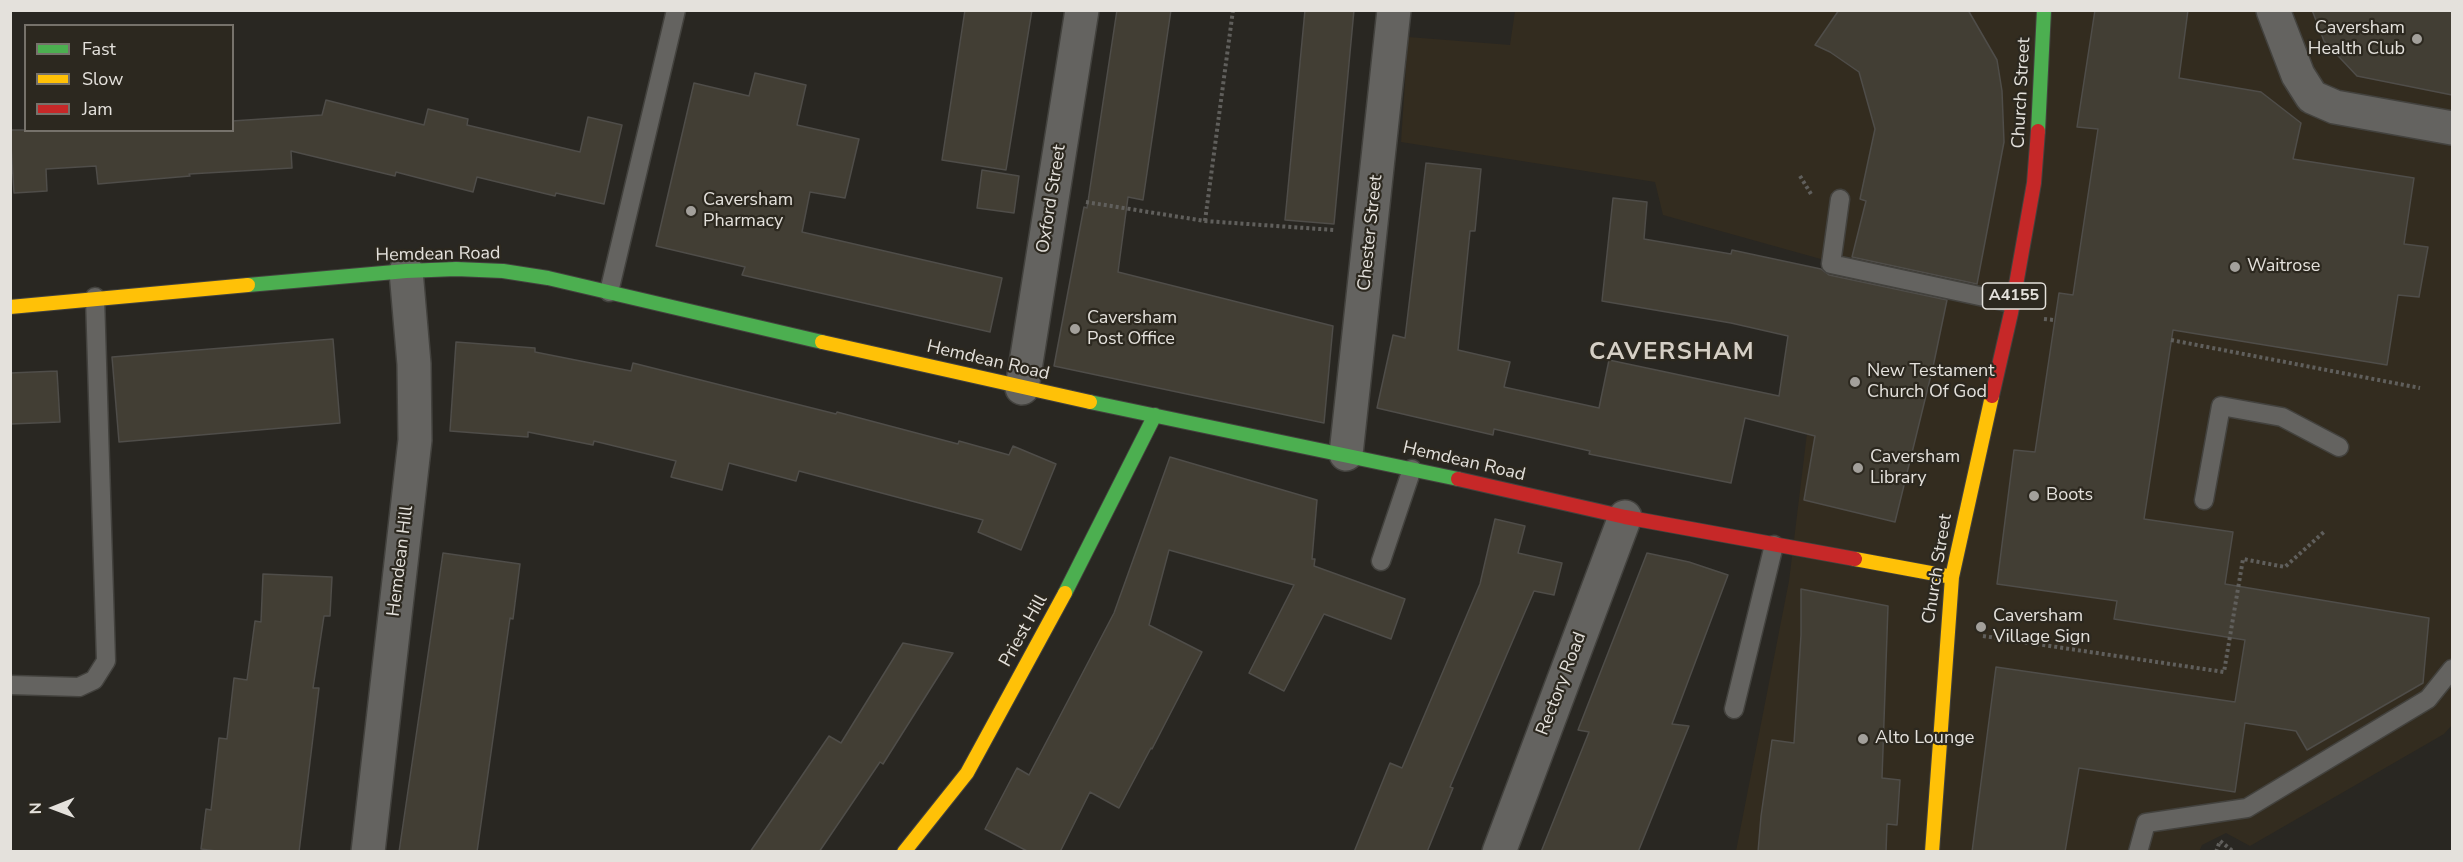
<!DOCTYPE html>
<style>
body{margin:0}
#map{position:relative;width:2463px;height:862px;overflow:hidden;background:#292722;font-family:"Nunito Sans",sans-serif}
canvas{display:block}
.frame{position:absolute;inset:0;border:12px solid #e4e1dc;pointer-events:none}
.legend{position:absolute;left:24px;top:24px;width:210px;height:108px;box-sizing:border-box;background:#2c281f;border:2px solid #76726b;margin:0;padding:8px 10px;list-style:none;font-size:18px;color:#e4e1dc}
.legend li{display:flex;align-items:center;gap:12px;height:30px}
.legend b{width:30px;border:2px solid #76726b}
.north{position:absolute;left:24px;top:778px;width:60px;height:60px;-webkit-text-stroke:4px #2c281f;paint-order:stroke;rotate:269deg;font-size:16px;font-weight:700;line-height:24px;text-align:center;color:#e4e1dc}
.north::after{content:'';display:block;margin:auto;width:21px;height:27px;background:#e4e1dc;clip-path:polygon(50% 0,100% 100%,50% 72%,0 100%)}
</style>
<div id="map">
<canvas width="2463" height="862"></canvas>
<div class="frame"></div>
<ul class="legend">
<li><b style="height:8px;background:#4caf50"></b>Fast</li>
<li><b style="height:8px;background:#ffc107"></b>Slow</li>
<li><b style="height:8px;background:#c62828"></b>Jam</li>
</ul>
<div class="north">N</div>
</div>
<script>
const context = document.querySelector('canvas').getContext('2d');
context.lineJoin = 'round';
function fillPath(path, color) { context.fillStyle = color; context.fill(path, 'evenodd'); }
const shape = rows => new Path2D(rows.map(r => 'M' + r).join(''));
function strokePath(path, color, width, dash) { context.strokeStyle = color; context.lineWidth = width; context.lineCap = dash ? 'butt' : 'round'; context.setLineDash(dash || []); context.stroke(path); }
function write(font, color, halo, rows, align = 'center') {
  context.font = font + ' "Nunito Sans",sans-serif'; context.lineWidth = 4.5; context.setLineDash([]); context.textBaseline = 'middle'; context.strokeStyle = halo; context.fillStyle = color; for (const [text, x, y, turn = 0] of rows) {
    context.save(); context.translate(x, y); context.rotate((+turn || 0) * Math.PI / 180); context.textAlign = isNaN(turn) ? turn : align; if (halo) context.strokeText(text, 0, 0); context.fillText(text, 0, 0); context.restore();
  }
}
const built = shape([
 [1515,11,2452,11,2452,725,2444,734,2250,846,2226,833,2202,845,2199,852,1736,851,1789,581,1828,261,1663,215,1655,182,1401,142,1408,37,1510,45]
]);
const building = shape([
 [965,10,1032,10,1006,170,942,160,965,10],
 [1117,10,1171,10,1143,200,1128,197,1118,272,1333,326,1324,423,1054,366,1084,207,1087,208,1117,10],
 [1305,10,1354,10,1334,224,1285,220,1305,10],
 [1839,10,1968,10,1997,60,2002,91,2004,142,1977,284,1852,257,1866,201,1860,199,1875,129,1859,72,1830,52,1815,45,1839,10],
 [2095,10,2188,10,2179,78,2261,92,2301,123,2293,159,2414,178,2404,244,2428,247,2419,297,2398,295,2387,365,2173,330,2144,519,2233,532,2225,584,2429,618,2423,683,2307,750,2296,731,2245,723,2235,792,2079,768,2065,852,1972,852,1996,667,2235,702,2245,640,2114,619,2117,601,1997,584,2014,450,2035,452,2059,293,2073,295,2098,129,2077,127,2095,10],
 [2312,10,2452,10,2452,95,2357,76,2324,41,2312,10],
 [755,73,806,85,797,125,859,139,845,198,810,192,802,232,1002,278,990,332,742,275,745,267,656,246,694,83,749,96,755,73],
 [326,100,424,125,428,109,468,119,467,125,580,152,588,117,622,125,604,204,556,193,555,196,477,177,473,192,396,172,395,176,291,151,292,168,189,174,190,176,98,184,96,166,46,169,47,191,14,193,10,130,232,130,232,121,322,115,326,100],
 [1426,163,1481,169,1475,231,1470,231,1458,350,1510,362,1504,387,1599,408,1609,360,1779,396,1788,336,1731,323,1602,301,1613,198,1647,202,1644,239,1731,254,1732,250,1821,269,1829,275,1947,300,1933,367,1895,522,1804,500,1815,436,1745,418,1731,483,1589,454,1590,451,1494,429,1493,435,1377,408,1393,335,1405,338,1426,163],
 [982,170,1019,176,1014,213,977,208,982,170],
 [333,339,340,423,119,442,112,357,333,339],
 [456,342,535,348,535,352,631,371,633,363,836,414,837,412,958,444,959,441,1009,455,1013,446,1056,464,1021,550,978,532,983,520,799,471,796,481,729,463,722,490,671,477,676,461,594,441,593,445,528,432,528,437,450,431,456,342],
 [57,371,60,422,10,424,10,373,57,371],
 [1170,457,1317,500,1312,559,1315,559,1314,566,1405,599,1391,639,1324,614,1284,691,1249,673,1294,585,1169,550,1149,625,1202,652,1152,749,1151,748,1119,808,1090,792,1060,852,1029,852,985,829,1017,768,1029,775,1114,613,1170,457],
 [1495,519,1525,526,1518,553,1562,563,1554,595,1534,591,1450,787,1453,788,1427,852,1354,852,1390,763,1402,768,1480,584,1495,519],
 [443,553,520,564,513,619,510,618,477,852,399,852,443,553],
 [1647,553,1689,562,1728,575,1672,724,1689,726,1638,852,1541,852,1589,732,1578,730,1647,553],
 [263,574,332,577,330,616,324,616,313,688,319,688,299,852,224,852,201,849,206,809,211,810,219,738,227,739,234,678,247,680,255,621,261,622,263,574],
 [1801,589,1888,606,1882,778,1900,780,1897,825,1887,824,1886,852,1758,852,1761,816,1772,740,1794,743,1801,635,1801,589],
 [903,643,953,653,883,764,880,762,819,852,750,852,829,736,841,743,903,643]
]);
const path = shape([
 [1800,176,1811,194],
 [1086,202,1205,221,1334,230],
 [1205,221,1233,10],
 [2044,319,2054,320],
 [2171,340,2420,388],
 [1983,636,2224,672,2243,559,2285,567,2325,531],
 [2216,852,2220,841,2234,852]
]);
const lane = shape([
 [1840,199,1831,264,2012,303],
 [609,292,676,10],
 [2204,500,2221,406,2282,417,2339,447],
 [1381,561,1412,469],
 [10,685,79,687,94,680,106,661,95,297],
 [1734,709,1774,545],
 [2138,852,2146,823,2247,808,2428,699,2452,669]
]);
const street = shape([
 [2273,10,2298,75,2312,97,2335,107,2452,128],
 [1022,388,1082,10],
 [1346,454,1394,10],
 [368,852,415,440,414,364,406,271],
 [1499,852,1625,517]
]);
const fast = shape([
 [2038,131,2044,10],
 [248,285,406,271,456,269,503,271,548,278,822,342],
 [1090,402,1458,479],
 [1065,593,1155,415]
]);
const slow = shape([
 [10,307,248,285],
 [822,342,1090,402],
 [1855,559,1952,577],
 [904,852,967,773,1065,593],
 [1932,852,1952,577,1992,396]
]);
const jam = shape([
 [1992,396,2011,313,2034,183,2038,131],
 [1458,479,1625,517,1855,559]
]);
const markers = [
 [2417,39,6,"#a3a09b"],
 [691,211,6,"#a3a09b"],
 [2235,267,6,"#a3a09b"],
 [1075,329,6,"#a3a09b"],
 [1855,382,6,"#a3a09b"],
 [1858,468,6,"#a3a09b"],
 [2034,496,6,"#a3a09b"],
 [1981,627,6,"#a3a09b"],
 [1863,739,6,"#a3a09b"]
];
const shields = [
 [2014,296,63]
];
const shieldNames = [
 ["A4155",2014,296]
];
const poiNames = [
 ["Caversham",2405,29,"right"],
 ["Health Club",2405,50,"right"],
 ["Caversham",703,201],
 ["Pharmacy",703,222],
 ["Waitrose",2247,267],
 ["Caversham",1087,319],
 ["Post Office",1087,340],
 ["New Testament",1867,372],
 ["Church Of God",1867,393],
 ["Caversham",1870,458],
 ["Library",1870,479],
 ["Boots",2046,496],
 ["Caversham",1993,617],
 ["Village Sign",1993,638],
 ["Alto Lounge",1875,739]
];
const streetNames = [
 ["Church Street",2022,93,-87],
 ["Oxford Street",1052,199,-81],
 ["Chester Street",1371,233,-84],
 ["Hemdean Road",438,255,-1],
 ["Hemdean Road",988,361,13],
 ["Hemdean Road",1464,462,13],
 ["Hemdean Hill",401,561,-83],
 ["Church Street",1938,569,-81],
 ["Priest Hill",1024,631,-61],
 ["Rectory Road",1562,684,-69]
];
const districtNames = [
 ["CAVERSHAM",1672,353]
];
fillPath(built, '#332c1f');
fillPath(building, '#423e34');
strokePath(building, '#4f4d49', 1.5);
strokePath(lane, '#43423e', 21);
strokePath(street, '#43423e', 36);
strokePath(fast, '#43423e', 16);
strokePath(slow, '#43423e', 16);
strokePath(jam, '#43423e', 16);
strokePath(path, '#605f5c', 4, [3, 3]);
strokePath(lane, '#646360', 18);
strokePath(street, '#646360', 33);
strokePath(fast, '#4caf50', 14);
strokePath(slow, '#ffc107', 14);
strokePath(jam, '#c62828', 14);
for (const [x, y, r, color] of markers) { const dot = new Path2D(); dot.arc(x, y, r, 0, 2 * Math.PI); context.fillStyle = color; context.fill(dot); strokePath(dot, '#2c281f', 2); }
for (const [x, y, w] of shields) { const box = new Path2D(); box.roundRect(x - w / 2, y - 13, w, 26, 4.5); context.fillStyle = '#2c281f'; context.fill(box); strokePath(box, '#e4e1dc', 1.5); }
write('bold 16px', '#e4e1dc', null, shieldNames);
write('18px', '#e4e1dc', '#2c281f', poiNames, 'left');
write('18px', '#e4e1dc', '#2c281f', streetNames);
context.letterSpacing = '1.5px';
write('bold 24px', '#d5cfc5', '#2c281f', districtNames);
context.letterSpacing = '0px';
</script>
